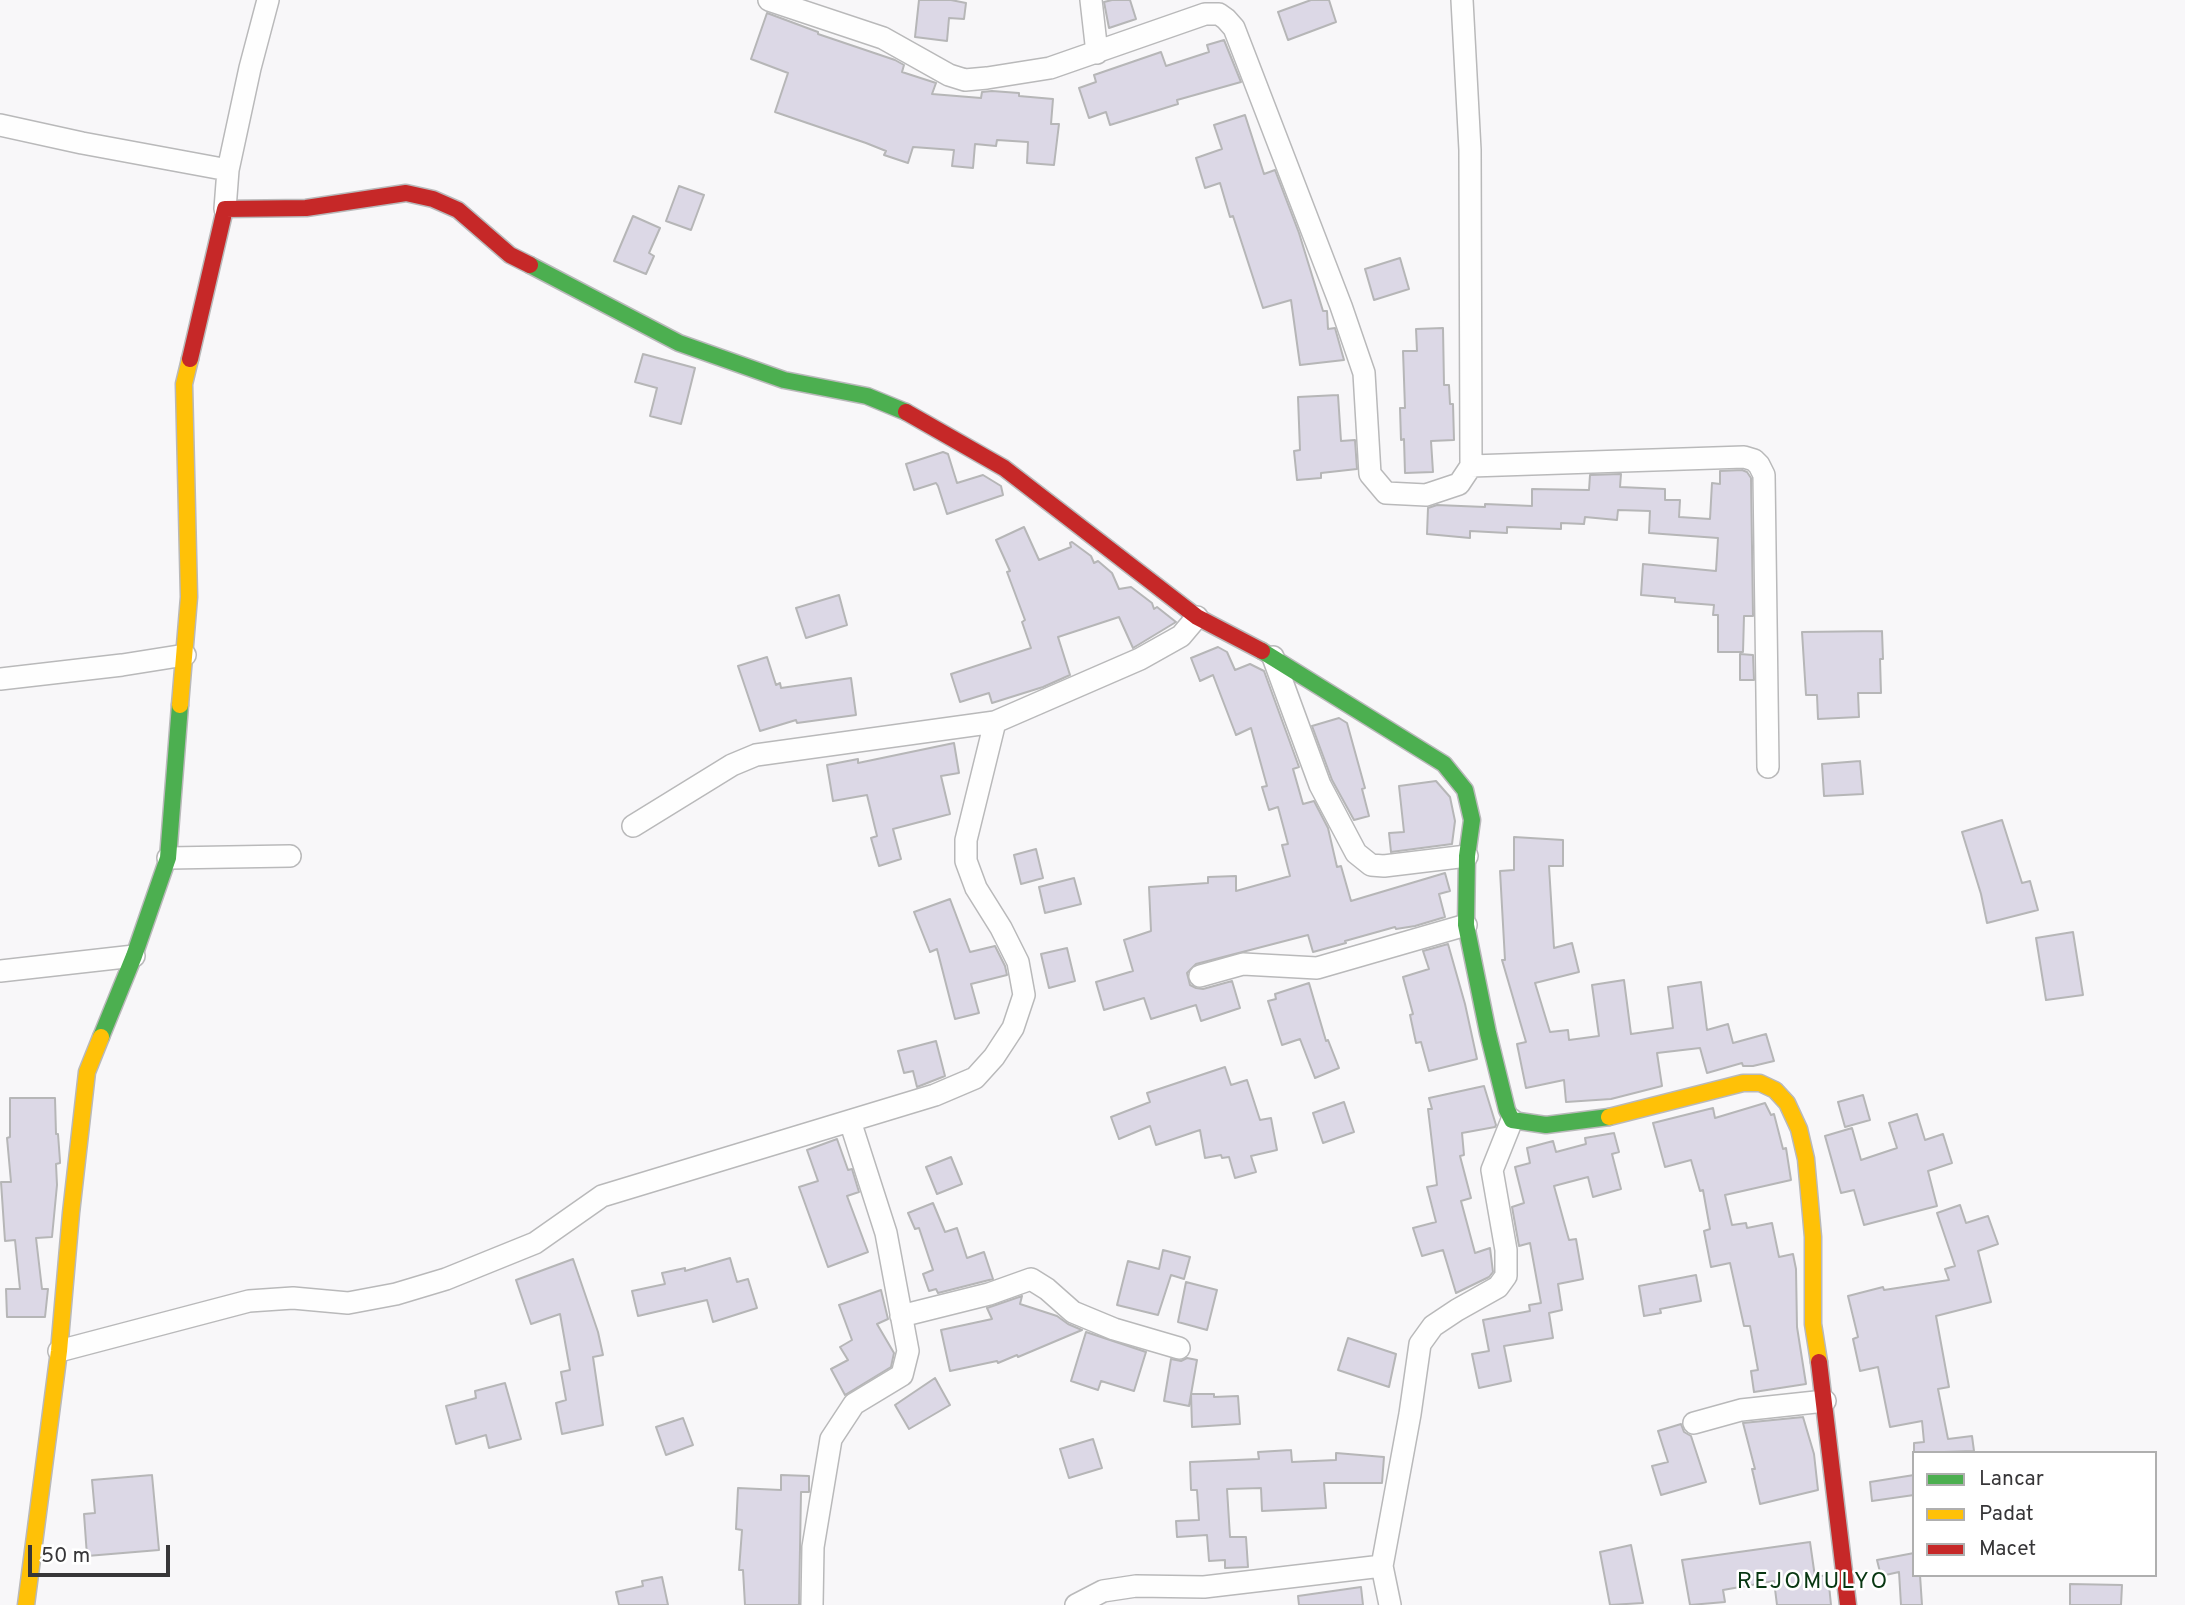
<!DOCTYPE html>
<style>
body{margin:0}
#map{position:relative;width:2185px;height:1605px;overflow:hidden;background:#f8f7f9;font-family:Overpass,sans-serif}
canvas{display:block}
.legend{position:absolute;left:1912px;top:1451px;width:245px;height:126px;box-sizing:border-box;background:#fff;border:2px solid #afafaf;margin:0;padding:9px 12px;list-style:none;font-size:21px;color:#373638}
.legend li{display:flex;align-items:center;gap:14px;height:35px}
.legend b{width:35px;border:2px solid #afafaf}
.scale{position:absolute;left:28px;top:1545px;width:142px;height:32px;box-sizing:border-box;border:4px solid #373638;border-top:0;padding-left:9px;font-size:21px;line-height:24px;white-space:nowrap;color:#373638;-webkit-text-stroke:5px #fff;paint-order:stroke}
</style>
<div id="map">
<canvas width="2185" height="1605"></canvas>
<ul class="legend">
<li><b style="height:9px;background:#4caf50"></b>Lancar</li>
<li><b style="height:9px;background:#ffc107"></b>Padat</li>
<li><b style="height:9px;background:#c62828"></b>Macet</li>
</ul>
<div class="scale">50 m</div>
</div>
<script>
const context = document.querySelector('canvas').getContext('2d');
context.lineJoin = 'round';
function fillPath(path, color) { context.fillStyle = color; context.fill(path, 'evenodd'); }
const shape = rows => new Path2D(rows.map(r => 'M' + r).join(''));
function strokePath(path, color, width, dash) { context.strokeStyle = color; context.lineWidth = width; context.lineCap = dash ? 'butt' : 'round'; context.setLineDash(dash || []); context.stroke(path); }
function write(font, color, halo, rows, align = 'center') {
  context.font = font + ' Overpass,sans-serif'; context.lineWidth = 5; context.setLineDash([]); context.textBaseline = 'middle'; context.strokeStyle = halo; context.fillStyle = color; for (const [text, x, y, turn = 0] of rows) {
    context.save(); context.translate(x, y); context.rotate((+turn || 0) * Math.PI / 180); context.textAlign = isNaN(turn) ? turn : align; if (halo) context.strokeText(text, 0, 0); context.fillText(text, 0, 0); context.restore();
  }
}
const building = shape([
 [919,0,951,0,966,3,964,19,949,18,947,41,915,37,919,0],
 [1112,0,1130,0,1136,19,1109,28,1104,2,1112,0],
 [1311,0,1329,0,1336,22,1288,40,1278,12,1311,0],
 [767,13,818,32,818,34,895,60,904,65,902,72,936,83,932,94,981,98,982,92,992,91,1019,93,1019,96,1053,99,1051,124,1059,124,1054,165,1027,163,1028,142,997,140,996,146,975,144,973,168,952,166,954,150,913,147,908,163,884,155,886,151,866,143,775,112,788,73,751,59,767,13],
 [1224,40,1241,82,1177,100,1178,104,1110,125,1106,112,1089,118,1079,88,1096,82,1094,75,1161,52,1166,66,1209,52,1207,45,1224,40],
 [1245,115,1264,174,1275,170,1299,233,1323,311,1327,311,1328,329,1335,328,1344,360,1300,365,1291,300,1263,308,1233,216,1230,217,1220,183,1205,188,1196,158,1222,149,1214,125,1245,115],
 [679,186,704,195,691,230,666,221,679,186],
 [633,216,660,228,649,253,654,256,646,274,614,261,633,216],
 [1400,258,1409,289,1374,300,1365,269,1400,258],
 [1443,328,1444,385,1449,385,1450,404,1453,404,1454,440,1431,441,1433,472,1405,473,1404,439,1401,440,1400,408,1405,408,1403,351,1417,351,1416,329,1443,328],
 [643,354,695,368,681,424,650,416,657,388,635,382,643,354],
 [1338,395,1341,441,1355,440,1357,469,1321,473,1321,478,1297,480,1294,451,1300,450,1298,397,1338,395],
 [943,452,948,454,957,483,983,475,1001,486,1003,495,947,514,938,486,936,483,914,490,906,464,943,452],
 [1742,470,1747,472,1751,478,1753,616,1744,616,1743,652,1718,652,1718,615,1713,615,1714,605,1675,602,1675,598,1641,595,1643,564,1716,571,1718,538,1649,533,1650,511,1618,510,1617,520,1585,517,1584,524,1561,523,1561,529,1507,527,1507,533,1470,531,1470,538,1427,534,1428,508,1437,505,1485,507,1485,504,1532,506,1532,489,1589,490,1590,475,1621,474,1620,487,1665,489,1665,500,1680,500,1679,517,1710,519,1712,483,1720,484,1720,471,1742,470],
 [1024,527,1039,560,1071,547,1070,543,1072,542,1091,556,1094,563,1098,561,1112,573,1119,589,1131,587,1152,603,1154,609,1157,607,1176,622,1133,648,1119,617,1058,637,1070,675,1043,687,992,703,989,693,960,702,951,674,1031,648,1022,622,1025,620,1007,572,1010,571,996,540,1024,527],
 [839,595,847,625,806,638,796,608,839,595],
 [1882,631,1883,659,1880,659,1881,693,1858,693,1859,717,1818,719,1817,695,1806,695,1802,632,1882,631],
 [1218,647,1227,652,1235,670,1250,664,1264,671,1299,767,1293,769,1303,804,1314,801,1328,828,1337,867,1341,866,1351,901,1445,873,1450,891,1439,894,1445,917,1415,926,1396,929,1395,927,1345,941,1346,943,1313,952,1308,935,1196,964,1187,973,1190,985,1196,988,1203,989,1232,981,1240,1008,1201,1021,1196,1005,1151,1019,1144,998,1104,1010,1096,982,1133,971,1124,940,1151,931,1149,887,1208,883,1208,877,1236,876,1236,891,1290,876,1282,845,1288,844,1278,807,1269,810,1262,787,1267,786,1251,728,1236,735,1213,675,1200,681,1191,658,1218,647],
 [1740,654,1753,655,1754,680,1740,680,1740,654],
 [767,657,776,685,780,683,781,688,851,678,856,715,797,723,796,720,760,731,738,666,767,657],
 [1339,718,1347,723,1365,788,1362,789,1369,816,1354,820,1332,780,1312,726,1339,718],
 [954,743,959,773,941,776,950,814,893,829,901,859,879,866,871,838,877,836,867,795,833,801,827,765,858,759,858,763,954,743],
 [1860,761,1863,794,1824,796,1822,764,1860,761],
 [1436,781,1450,797,1455,821,1452,844,1391,852,1389,833,1404,832,1399,786,1436,781],
 [2002,820,2022,883,2030,881,2038,910,1987,923,1981,894,1962,832,2002,820],
 [1514,837,1563,840,1563,866,1549,866,1554,948,1572,943,1579,972,1535,983,1550,1032,1568,1030,1569,1040,1599,1036,1592,985,1624,980,1631,1034,1673,1028,1668,987,1701,982,1707,1030,1728,1024,1733,1043,1766,1034,1774,1061,1753,1066,1743,1066,1742,1063,1707,1073,1700,1048,1657,1053,1662,1086,1611,1099,1566,1102,1564,1080,1526,1088,1517,1044,1526,1042,1502,960,1505,960,1500,871,1514,870,1514,837],
 [1036,849,1043,878,1021,884,1014,855,1036,849],
 [1074,878,1081,904,1045,913,1039,887,1074,878],
 [950,899,970,952,995,946,1005,966,1007,975,971,984,979,1013,955,1019,937,949,930,952,914,912,950,899],
 [2073,932,2083,995,2046,1000,2036,938,2073,932],
 [1448,944,1465,1004,1477,1059,1429,1071,1421,1042,1416,1043,1410,1015,1413,1014,1403,977,1429,969,1423,951,1448,944],
 [1067,948,1075,981,1049,988,1041,954,1067,948],
 [1309,983,1326,1041,1328,1040,1339,1068,1315,1078,1300,1039,1282,1045,1268,1001,1276,999,1275,994,1309,983],
 [936,1041,945,1076,917,1087,913,1071,904,1073,898,1051,936,1041],
 [1225,1067,1231,1085,1247,1080,1260,1120,1271,1118,1277,1150,1251,1156,1256,1172,1235,1178,1229,1157,1222,1158,1221,1155,1205,1158,1200,1130,1156,1145,1150,1126,1119,1139,1111,1117,1150,1102,1147,1093,1225,1067],
 [1484,1086,1496,1125,1495,1127,1462,1133,1464,1155,1460,1156,1471,1198,1461,1201,1475,1253,1490,1248,1493,1272,1489,1277,1456,1293,1443,1250,1422,1256,1413,1228,1436,1222,1427,1187,1437,1185,1428,1109,1432,1109,1429,1098,1484,1086],
 [1863,1095,1870,1120,1845,1127,1838,1102,1863,1095],
 [10,1098,55,1098,56,1134,58,1134,60,1161,60,1163,56,1164,57,1185,52,1237,36,1238,42,1289,48,1289,45,1317,7,1317,6,1289,20,1289,15,1240,5,1241,1,1182,11,1182,7,1138,10,1137,10,1098],
 [1344,1102,1354,1132,1323,1143,1313,1113,1344,1102],
 [1765,1103,1771,1115,1774,1114,1783,1149,1786,1148,1791,1180,1725,1195,1732,1225,1746,1223,1747,1228,1772,1223,1779,1257,1793,1254,1796,1269,1797,1327,1806,1384,1754,1392,1751,1371,1758,1370,1750,1326,1744,1326,1730,1263,1711,1267,1704,1231,1710,1229,1703,1190,1700,1191,1691,1160,1665,1167,1653,1123,1713,1108,1715,1118,1765,1103],
 [1917,1114,1925,1140,1943,1134,1952,1163,1928,1171,1937,1206,1864,1225,1854,1190,1841,1193,1825,1136,1852,1128,1861,1160,1897,1148,1889,1123,1917,1114],
 [1614,1133,1619,1152,1612,1154,1621,1189,1593,1197,1588,1177,1554,1186,1569,1240,1576,1239,1583,1279,1558,1284,1562,1310,1549,1313,1553,1338,1504,1346,1511,1381,1479,1388,1472,1354,1489,1351,1483,1320,1530,1311,1529,1305,1541,1303,1530,1243,1519,1246,1512,1207,1524,1203,1515,1167,1530,1163,1527,1148,1553,1141,1556,1152,1586,1144,1585,1138,1614,1133],
 [837,1139,848,1170,852,1169,859,1192,847,1196,868,1252,828,1267,799,1187,818,1181,807,1150,837,1139],
 [951,1157,962,1184,937,1194,926,1167,951,1157],
 [933,1203,945,1232,957,1228,967,1258,984,1252,993,1279,938,1293,936,1289,929,1291,923,1274,933,1270,919,1228,915,1229,908,1213,933,1203],
 [1960,1205,1966,1223,1988,1216,1998,1244,1978,1251,1991,1302,1936,1316,1949,1387,1938,1389,1948,1439,1972,1436,1974,1451,1914,1453,1914,1443,1924,1442,1922,1421,1890,1427,1878,1367,1860,1371,1853,1339,1858,1337,1848,1296,1883,1287,1884,1290,1949,1280,1945,1269,1955,1266,1937,1213,1960,1205],
 [1163,1250,1190,1257,1184,1279,1171,1275,1158,1315,1117,1305,1128,1261,1159,1269,1163,1250],
 [730,1258,737,1282,748,1279,757,1308,713,1322,707,1300,638,1316,632,1291,665,1284,662,1273,685,1268,685,1271,730,1258],
 [573,1259,598,1332,603,1355,593,1357,603,1425,562,1434,556,1403,566,1400,561,1372,570,1370,560,1314,531,1324,516,1280,573,1259],
 [1696,1275,1701,1301,1660,1309,1661,1313,1644,1316,1639,1286,1696,1275],
 [1186,1282,1217,1290,1207,1330,1178,1322,1186,1282],
 [881,1290,888,1319,877,1324,894,1353,891,1367,845,1395,831,1369,848,1360,840,1347,852,1340,839,1305,881,1290],
 [1022,1296,1020,1304,1057,1316,1068,1324,1082,1330,1018,1357,1017,1355,998,1363,997,1361,950,1371,941,1330,992,1319,987,1308,1022,1296],
 [1086,1332,1146,1352,1134,1391,1101,1381,1098,1390,1071,1381,1086,1332],
 [1348,1338,1396,1354,1389,1387,1338,1370,1348,1338],
 [1187,1358,1197,1360,1189,1406,1164,1401,1171,1359,1181,1361,1187,1358],
 [935,1378,950,1405,909,1429,895,1405,935,1378],
 [505,1383,521,1439,489,1448,486,1435,456,1444,446,1406,476,1398,475,1391,505,1383],
 [1191,1394,1214,1394,1214,1397,1238,1396,1240,1424,1192,1427,1191,1394],
 [1803,1417,1814,1454,1818,1490,1760,1504,1752,1469,1755,1469,1743,1423,1803,1417],
 [683,1418,693,1445,666,1455,656,1427,683,1418],
 [1681,1424,1684,1432,1691,1436,1706,1482,1661,1495,1652,1466,1668,1462,1658,1431,1681,1424],
 [1093,1439,1102,1468,1069,1478,1060,1449,1093,1439],
 [1291,1450,1292,1462,1336,1460,1336,1453,1384,1457,1382,1483,1324,1483,1326,1508,1262,1511,1261,1488,1227,1489,1230,1537,1246,1537,1248,1567,1225,1568,1225,1560,1209,1561,1207,1535,1177,1537,1176,1521,1199,1520,1197,1490,1191,1490,1190,1462,1259,1459,1258,1452,1291,1450],
 [152,1475,159,1550,87,1556,84,1514,95,1513,92,1480,152,1475],
 [781,1475,809,1476,809,1492,801,1492,799,1605,745,1605,743,1570,739,1570,742,1530,736,1529,738,1488,781,1490,781,1475],
 [1914,1475,1914,1495,1872,1501,1870,1482,1914,1475],
 [1810,1542,1815,1577,1828,1575,1831,1605,1777,1605,1774,1581,1723,1590,1725,1602,1690,1605,1682,1560,1810,1542],
 [1631,1545,1643,1603,1610,1605,1600,1552,1631,1545],
 [1914,1553,1914,1575,1920,1575,1922,1605,1901,1605,1899,1572,1881,1576,1877,1560,1914,1553],
 [662,1577,668,1605,619,1605,616,1592,643,1586,642,1581,662,1577],
 [2070,1584,2122,1585,2121,1605,2070,1605,2070,1584],
 [1361,1587,1363,1605,1299,1605,1298,1596,1361,1587]
]);
const street = shape([
 [769,0,883,38,949,75,965,80,987,78,1050,68,1205,14,1219,14,1226,19,1234,28,1246,59,1341,306,1364,373,1370,474,1386,493,1426,495,1459,484,1471,466,1470,150,1462,0],
 [1091,0,1097,53],
 [0,125,82,143,228,170],
 [225,209,228,170,250,68,268,0],
 [1471,466,1744,457,1754,460,1759,465,1764,475,1768,767],
 [1273,657,1320,785,1356,853,1371,865,1384,866,1467,856],
 [0,679,122,665,185,655],
 [633,826,732,765,756,755,995,722,1140,659,1181,636,1197,617],
 [168,858,290,856],
 [0,971,134,956],
 [1200,976,1243,964,1317,968,1466,925],
 [901,1316,989,1294,1031,1279,1047,1289,1073,1312,1114,1329,1179,1348],
 [59,1351,249,1301,293,1298,348,1303,396,1294,446,1279,535,1243,602,1196,935,1095,975,1078,994,1057,1013,1028,1024,995,1018,962,1001,928,976,888,966,861,966,840,995,722],
 [1694,1423,1741,1410,1825,1401],
 [812,1605,813,1547,831,1439,854,1404,902,1375,908,1351,886,1233,850,1121],
 [1076,1605,1103,1591,1136,1586,1204,1587,1382,1566],
 [1390,1605,1382,1566,1410,1414,1420,1344,1433,1326,1457,1310,1498,1287,1506,1276,1506,1250,1492,1170,1512,1120]
]);
const fast = shape([
 [530,265,679,343,784,380,867,396,906,412],
 [1262,651,1444,764,1465,790,1472,820,1467,856,1466,925,1488,1033,1507,1110,1512,1120,1546,1125,1609,1117],
 [101,1037,134,956,168,858,180,705]
]);
const slow = shape([
 [180,705,189,597,184,384,190,359],
 [1609,1117,1743,1083,1760,1083,1775,1090,1787,1103,1799,1129,1806,1159,1813,1237,1813,1324,1819,1362],
 [26,1605,59,1351,71,1213,87,1072,101,1037]
]);
const jam = shape([
 [190,359,225,209,306,208,406,193,433,199,458,210,510,255,530,265],
 [906,412,1004,468,1197,617,1262,651],
 [1819,1362,1848,1605]
]);
const quarterNames = [
 ["REJOMULYO",1813,1583]
];
fillPath(building, '#dcd8e6');
strokePath(building, '#b6b6b7', 2);
strokePath(street, '#b9b9ba', 24);
strokePath(fast, '#b9b9ba', 19);
strokePath(slow, '#b9b9ba', 19);
strokePath(jam, '#b9b9ba', 19);
strokePath(street, '#fefefe', 21);
strokePath(fast, '#4caf50', 16);
strokePath(slow, '#ffc107', 16);
strokePath(jam, '#c62828', 16);
context.letterSpacing = '2px';
write('23px', '#083712', '#fff', quarterNames);
context.letterSpacing = '0px';
</script>
